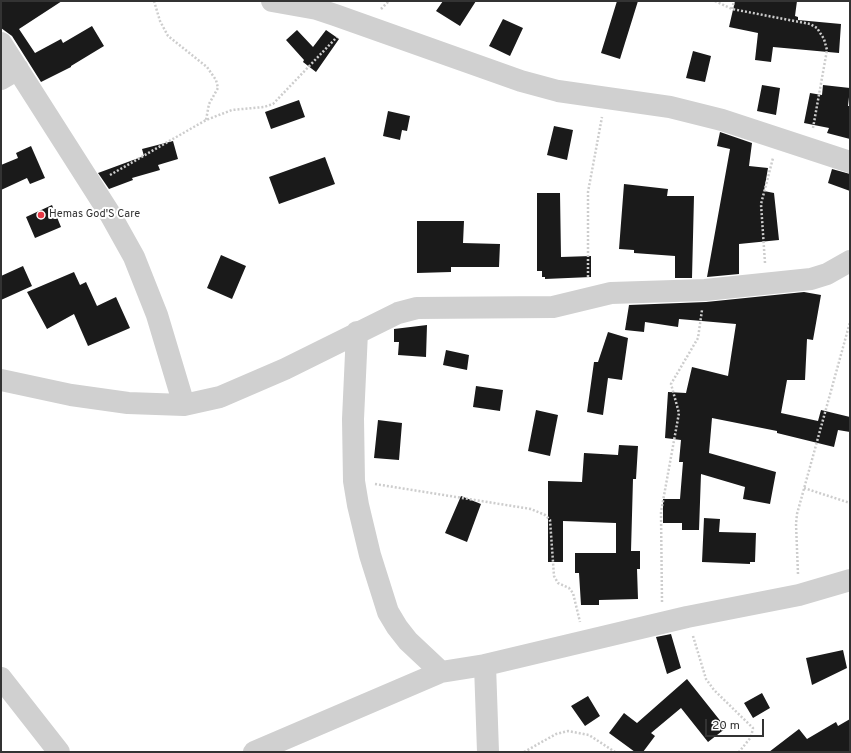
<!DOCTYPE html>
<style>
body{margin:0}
#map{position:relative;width:851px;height:753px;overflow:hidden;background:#fff;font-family:Overpass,sans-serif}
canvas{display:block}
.frame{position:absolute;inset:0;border:2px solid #333;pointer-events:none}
.scale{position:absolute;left:705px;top:719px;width:59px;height:18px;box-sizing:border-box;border:2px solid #333;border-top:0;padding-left:5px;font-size:12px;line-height:14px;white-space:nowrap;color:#333;-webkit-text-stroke:3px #fff;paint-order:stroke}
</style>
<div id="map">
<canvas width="851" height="753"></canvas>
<div class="frame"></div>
<div class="scale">20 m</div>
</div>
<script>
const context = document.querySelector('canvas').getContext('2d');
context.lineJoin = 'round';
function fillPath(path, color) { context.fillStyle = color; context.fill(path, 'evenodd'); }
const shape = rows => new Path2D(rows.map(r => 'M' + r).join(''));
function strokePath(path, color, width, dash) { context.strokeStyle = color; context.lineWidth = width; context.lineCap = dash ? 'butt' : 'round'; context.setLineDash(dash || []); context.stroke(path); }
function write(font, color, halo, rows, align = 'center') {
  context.font = font + ' Overpass,sans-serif'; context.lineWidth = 4; context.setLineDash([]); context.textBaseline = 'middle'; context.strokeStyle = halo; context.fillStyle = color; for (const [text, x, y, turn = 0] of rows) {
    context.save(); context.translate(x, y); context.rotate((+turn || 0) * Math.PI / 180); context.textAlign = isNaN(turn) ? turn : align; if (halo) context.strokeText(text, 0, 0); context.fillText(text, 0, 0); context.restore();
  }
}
const building = shape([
 [1,1,62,1,19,29,35,53,61,39,63,43,92,26,104,46,71,66,71,67,41,82,12,36,1,28],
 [443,1,476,1,460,26,436,11],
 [617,1,638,1,620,59,601,53],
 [735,1,797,1,795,16,798,17,798,20,841,24,839,53,773,47,771,62,755,60,758,33,729,27],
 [503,19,523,28,510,56,489,46],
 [297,30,313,47,326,30,339,39,316,72,303,62,304,60,286,40],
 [693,51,711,56,705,82,686,78],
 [762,85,780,88,776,115,757,111],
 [823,85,850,88,848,106,850,106,850,139,827,133,829,128,804,123,810,93,822,95],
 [299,100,305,117,271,129,265,112],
 [388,111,410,116,407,131,402,130,400,140,383,136],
 [554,126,573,130,567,160,547,155],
 [720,132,752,143,749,166,768,168,764,191,774,193,779,240,739,244,739,274,707,277,730,149,717,146],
 [173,141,178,159,158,165,160,170,132,178,133,180,109,189,98,173,144,156,142,149],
 [31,146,45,178,30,184,27,178,1,190,1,165,18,158,16,153],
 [325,157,335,184,279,204,269,177],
 [832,169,850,174,850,191,828,183],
 [624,184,668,189,667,196,694,196,692,278,675,278,675,256,634,253,634,250,619,249],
 [537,193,560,193,561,257,591,256,591,277,545,279,545,277,542,277,542,271,537,271],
 [52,205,61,227,35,238,26,217],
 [417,221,464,221,463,243,500,244,499,267,451,267,451,272,417,273],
 [221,255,246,266,232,299,207,288],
 [23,266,32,286,1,300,1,276],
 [74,272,80,285,86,282,97,306,116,297,130,328,88,346,74,314,47,329,27,292],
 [804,292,821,295,813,340,807,339,805,380,787,380,781,413,818,421,821,410,850,417,850,432,838,430,834,447,777,433,777,431,712,418,709,453,776,472,770,504,743,499,745,487,701,474,699,530,682,530,682,523,663,523,663,499,680,499,683,462,679,462,681,440,665,438,668,392,686,393,692,367,728,376,736,324,679,319,678,327,645,322,644,332,625,330,629,305,706,302],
 [427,325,426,357,398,355,399,342,394,342,394,329],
 [608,332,628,338,622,380,608,378,603,415,587,412,594,362,598,362],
 [446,350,469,355,467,370,443,365],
 [476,386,503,390,500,411,473,407],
 [536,410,558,415,550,456,528,451],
 [378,420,402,423,399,460,374,458],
 [619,445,638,446,636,479,633,479,631,551,640,551,640,569,637,569,638,599,599,600,599,605,581,605,579,573,575,573,575,553,616,553,616,523,563,521,563,562,548,562,548,481,582,482,584,453,618,455],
 [461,496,481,504,467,542,445,533],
 [704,518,720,519,719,532,756,533,755,562,750,562,750,564,702,562],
 [671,634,681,668,667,674,656,637],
 [843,650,847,668,812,685,806,658],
 [687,679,726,728,708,742,681,708,651,733,655,736,643,752,635,752,609,733,624,713,637,723],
 [762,693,770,708,753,718,744,703],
 [588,696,600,716,585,726,571,706],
 [850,719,850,752,769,752,799,729,807,739,836,722,838,726]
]);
const path = shape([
 [154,1,160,21,168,36,207,67,216,80,218,88,209,104,206,120],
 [715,1,732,9,810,24,817,28,824,39,827,50,813,128],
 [381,9,389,1],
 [732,9,734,1],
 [110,175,206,120,232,110,264,107,273,104,337,37],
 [765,263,761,204,773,158],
 [588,277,588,192,602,117],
 [375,484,531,509,545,515,550,520,554,576,558,583,569,588,573,593,580,622],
 [804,488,850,503],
 [798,574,796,524,797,514,850,322],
 [662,602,661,512,679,413,671,384,698,338,702,310],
 [693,636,706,679,714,690,753,728,751,737,739,752],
 [524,752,556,734,568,731,589,735,615,752]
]);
const minor = shape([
 [272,1,317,9,335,15,521,81,558,91,670,107,722,120,850,162],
 [1,43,110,214,134,257,157,315,184,405],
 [1,79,18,69],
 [357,332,353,419,354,481,358,505,370,555,388,612,397,627,408,641,441,672],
 [1,380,71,395,128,403,184,405,220,397,285,369,398,313,417,308,553,307,611,293,705,290,811,279,827,274,850,261],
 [485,665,488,752],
 [1,678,59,752],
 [254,752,441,672,485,665,687,617,799,595,850,580]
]);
const markers = [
 [41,215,4,"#e63946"]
];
const poiNames = [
 ["Hemas God'S Care",49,215]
];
fillPath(building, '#1a1a1a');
strokePath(path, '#cdcdcd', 2.5, [2, 2]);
strokePath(minor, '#d0d0d0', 22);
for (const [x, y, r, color] of markers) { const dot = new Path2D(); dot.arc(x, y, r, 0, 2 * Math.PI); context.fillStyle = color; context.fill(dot); strokePath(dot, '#fff', 1.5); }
write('11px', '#333', '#fff', poiNames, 'left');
</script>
